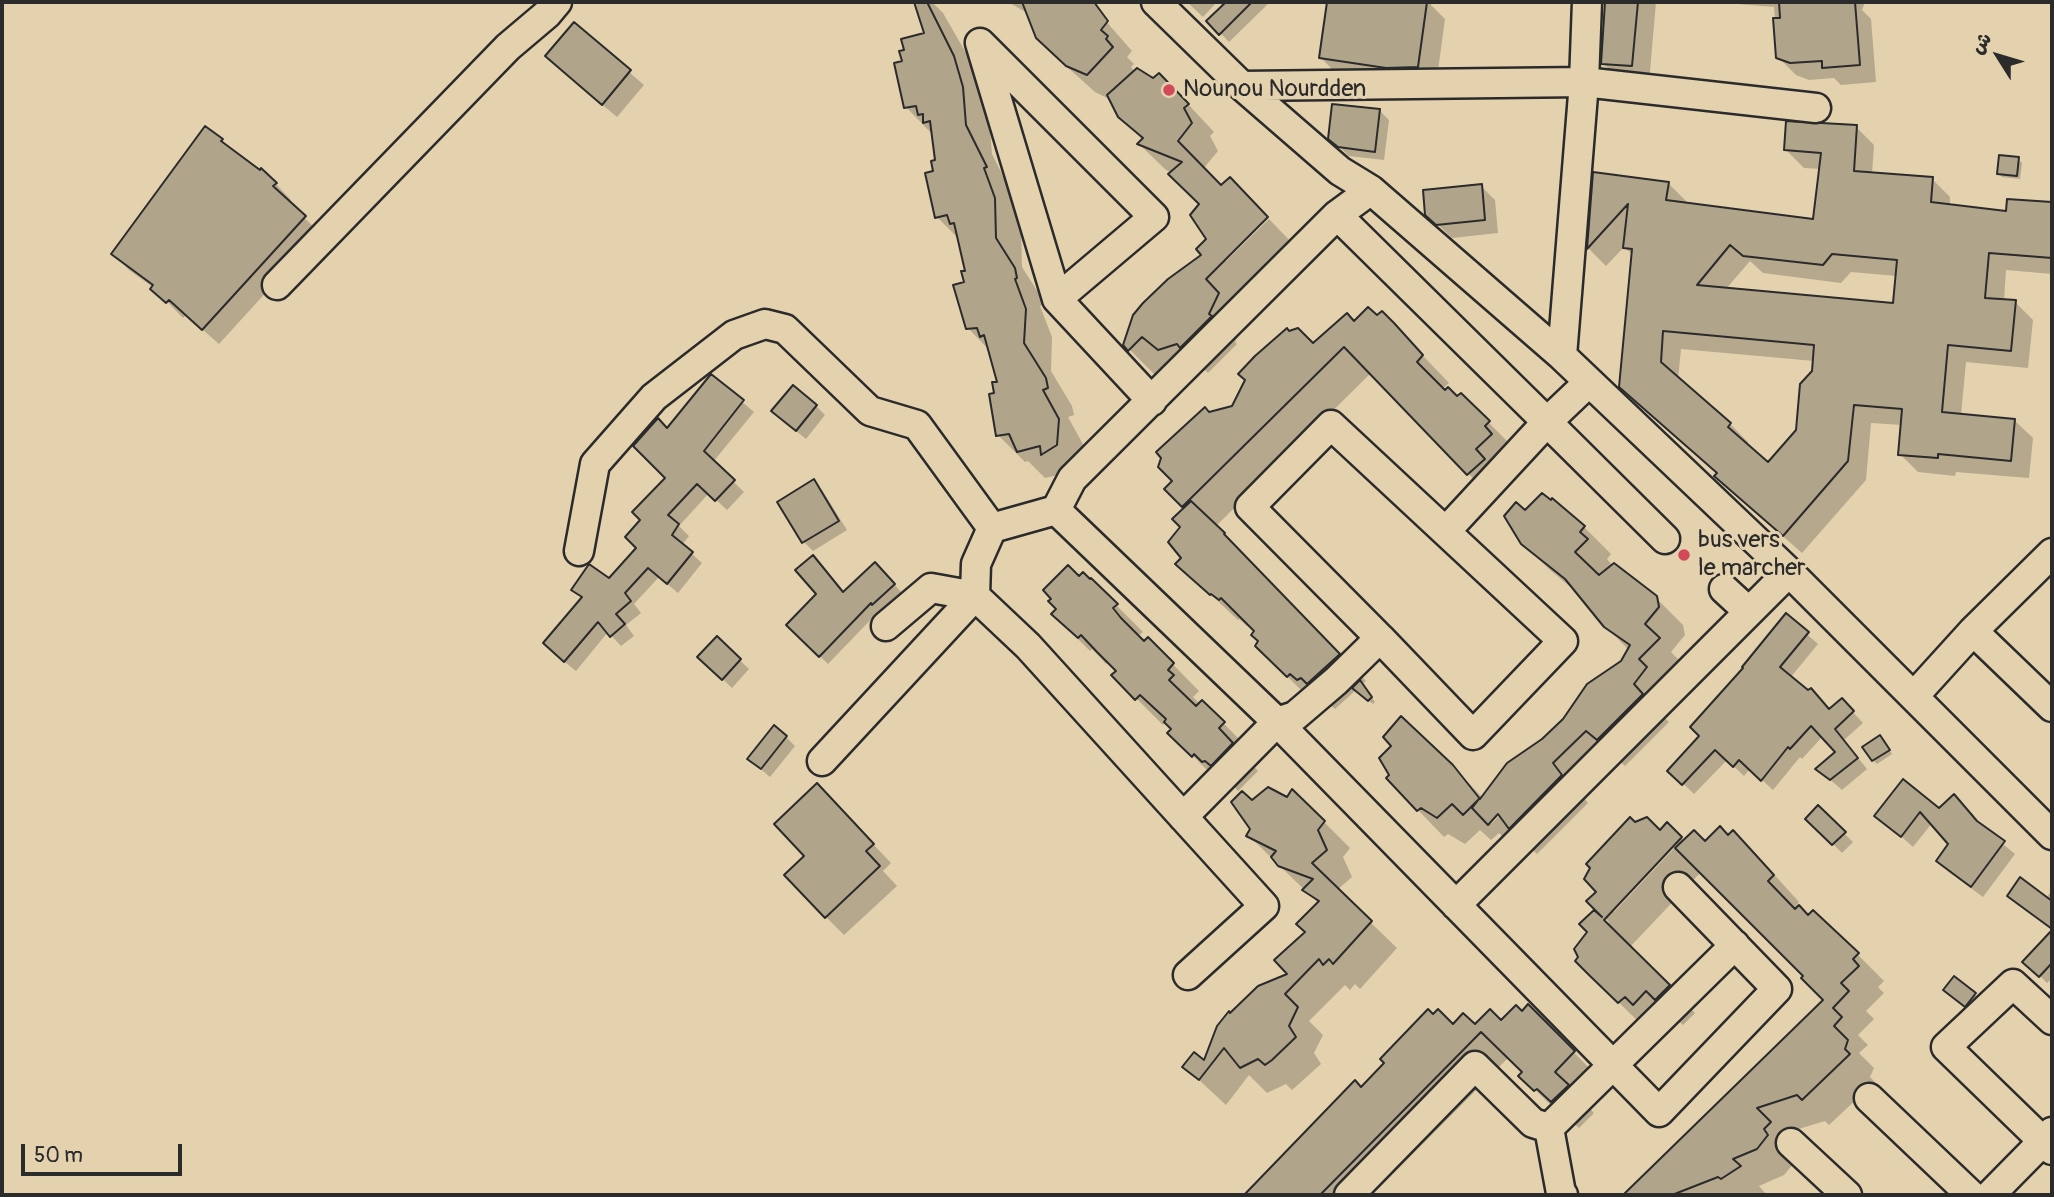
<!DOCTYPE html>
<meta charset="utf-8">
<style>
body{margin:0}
#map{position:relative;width:2054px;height:1197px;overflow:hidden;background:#e4d2af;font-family:Pangolin,"Playpen Sans Arabic",sans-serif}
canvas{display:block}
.frame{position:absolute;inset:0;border:4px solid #2b2b2b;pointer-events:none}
.north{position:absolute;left:1963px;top:21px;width:70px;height:70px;-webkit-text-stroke:5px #e4d2af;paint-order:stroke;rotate:307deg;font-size:19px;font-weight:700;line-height:28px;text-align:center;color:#2b2b2b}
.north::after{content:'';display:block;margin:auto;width:24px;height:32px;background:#2b2b2b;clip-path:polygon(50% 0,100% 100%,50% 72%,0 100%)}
.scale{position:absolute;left:21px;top:1144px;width:161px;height:32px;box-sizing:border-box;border:4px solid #2b2b2b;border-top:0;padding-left:9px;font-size:21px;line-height:24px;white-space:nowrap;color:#2b2b2b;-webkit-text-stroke:5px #e4d2af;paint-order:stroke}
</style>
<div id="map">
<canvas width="2054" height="1197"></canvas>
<div class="frame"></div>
<div class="north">ش</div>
<div class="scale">50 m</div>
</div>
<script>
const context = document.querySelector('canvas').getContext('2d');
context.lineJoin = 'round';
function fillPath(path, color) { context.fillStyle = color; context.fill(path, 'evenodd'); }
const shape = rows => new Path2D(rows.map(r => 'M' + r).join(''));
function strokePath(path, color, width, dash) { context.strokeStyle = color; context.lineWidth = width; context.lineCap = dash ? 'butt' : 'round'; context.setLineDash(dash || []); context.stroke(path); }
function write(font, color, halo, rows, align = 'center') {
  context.font = font + ' Pangolin,sans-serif'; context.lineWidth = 6; context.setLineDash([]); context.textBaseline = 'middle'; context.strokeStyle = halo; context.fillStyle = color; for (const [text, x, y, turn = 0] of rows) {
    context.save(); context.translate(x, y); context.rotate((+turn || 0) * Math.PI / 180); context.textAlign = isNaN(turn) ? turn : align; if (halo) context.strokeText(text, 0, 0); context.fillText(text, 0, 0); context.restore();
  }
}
const shadow = shape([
 [916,2,932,2,943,13,966,53,980,85,989,116,992,154,1012,194,1010,196,1021,226,1022,267,1041,297,1043,305,1040,306,1052,337,1051,371,1072,406,1074,415,1068,417,1085,448,1062,474,1045,478,1028,461,1025,462,998,435,996,394,999,384,990,351,968,328,968,272,960,240,937,217,935,172,937,161,933,135,906,107,904,62,926,34],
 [1008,2,1089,2,1132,51,1127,57,1134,64,1131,67,1135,72,1186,102,1214,132,1210,136,1218,151,1203,169,1226,261,1269,219,1294,245,1245,321,1235,342,1237,344,1208,373,1205,370,1186,376,1170,362,1156,376,1125,345,1204,256,1209,239,1201,204,1172,173,1166,170,1139,144,1143,140,1119,116,1111,100,1095,92,1065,65,1029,14],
 [1187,2,1217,2,1203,17],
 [1229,2,1270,2,1229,42,1209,21],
 [1329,2,1431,2,1431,5,1445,19,1436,85,1339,76,1321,58],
 [1607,2,1656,2,1649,83,1620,80,1603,63],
 [1713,2,1865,2,1862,10,1871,19,1876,82,1841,85,1834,78,1809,80,1796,75,1778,57,1774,7],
 [574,25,644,85,617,117,561,70],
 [1380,111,1389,120,1384,160,1349,156,1330,138],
 [1856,127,1874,145,1872,174,1932,179,1950,197,1950,206,2008,213,2009,201,2052,204,2052,274,2006,270,2004,301,2015,302,2033,320,2028,368,1966,362,1961,415,2014,420,2033,438,2029,478,1956,472,1955,476,1918,472,1900,454,1902,425,1871,423,1866,480,1802,553,1735,494,1717,476,1718,474,1621,387,1634,256,1624,247,1606,266,1589,249,1595,174,1668,183,1686,201,1686,205,1814,221,1821,169,1804,168,1786,150],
 [1750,261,1763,273,1841,283,1851,272,1897,276,1894,305,1726,289],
 [1681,349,1814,361,1798,431,1768,465,1746,445,1748,442,1730,424,1678,380],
 [222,140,236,155,276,184,291,200,289,203,320,233,219,344,186,315,183,318,154,288,129,270,113,254],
 [2018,159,2022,163,2020,179,2002,177,1998,173],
 [1481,186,1495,200,1498,233,1452,238,1427,214],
 [1382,313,1449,383,1442,389,1458,398,1461,395,1515,449,1501,477,1510,486,1495,501,1371,373,1216,526,1366,681,1362,684,1375,702,1373,704,1356,690,1335,709,1328,703,1314,703,1257,646,1260,641,1256,631,1248,623,1247,626,1239,619,1238,620,1178,564,1184,559,1183,527,1186,508,1167,489,1175,481,1209,414,1233,407,1313,346,1355,323,1377,318],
 [712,376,754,412,713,462,744,492,727,510,709,493,679,526,689,536,682,545,702,563,678,593,659,577,634,604,641,613,626,625,634,636,621,646,608,632,576,671,555,654,583,599,573,590,609,580,638,548,642,520,667,478,668,430],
 [816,406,825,415,806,439,782,420],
 [813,482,822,490,847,530,813,551,804,542],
 [1552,501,1584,527,1611,554,1607,559,1613,566,1655,597,1683,625,1685,635,1671,652,1685,666,1659,712,1669,722,1625,766,1614,756,1578,791,1588,803,1537,854,1524,842,1516,850,1499,833,1491,840,1480,830,1465,844,1448,834,1444,837,1418,810,1452,766,1483,798,1622,662,1629,650,1605,626,1579,594,1550,570,1522,543,1525,512],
 [1497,813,1499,816,1491,824,1489,821],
 [884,573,902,593,882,612,880,610,828,664,788,625,818,594,843,593],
 [1117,606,1143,632,1138,636,1144,643,1148,639,1199,691,1193,697,1200,704,1202,702,1250,750,1244,756,1258,771,1238,791,1234,786,1231,788,1219,782,1170,733,1174,729,1166,722,1163,725,1114,676,1118,671,1108,661,1106,664,1092,649,1090,651,1053,614,1108,616],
 [1786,616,1818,644,1790,678,1830,711,1852,711,1863,723,1844,740,1867,769,1842,790,1818,769,1837,752,1823,736,1802,759,1800,757,1773,790,1750,769,1744,776,1727,760,1694,794,1670,771,1701,736,1746,668],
 [717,638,749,669,732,688,700,657],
 [786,737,795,746,770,777,749,759],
 [1884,741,1892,754,1877,764,1873,760],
 [1252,802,1324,822,1350,848,1343,857,1352,877,1337,890,1397,948,1360,989,1355,984,1350,990,1345,985,1309,1021,1323,1035,1314,1053,1321,1064,1292,1090,1286,1084,1267,1093,1249,1075,1226,1105,1185,1067,1204,1063,1289,974,1319,904,1248,835,1252,829],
 [835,804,891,863,883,871,897,886,844,935,826,917,806,856],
 [1818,808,1853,842,1842,853,1807,818],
 [1939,810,1980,825,2015,854,1983,897,1950,873,1938,861,1951,844,1932,823,1913,847,1877,815],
 [1634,824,1660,832,1667,825,1685,841,1705,843,1760,859,1799,902,1797,905,1809,917,1843,940,1884,981,1878,987,1884,993,1866,1011,1874,1019,1858,1035,1868,1045,1859,1053,1874,1068,1870,1077,1875,1082,1829,1125,1825,1121,1782,1134,1794,1163,1784,1175,1759,1186,1766,1194,1763,1195,1626,1195,1826,1000,1805,976,1701,872,1630,947,1695,1013,1683,1025,1674,1017,1646,1029,1604,988,1607,925,1609,922,1589,901,1599,892],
 [1673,844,1678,844,1614,912,1612,909],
 [2050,893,2052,894,2052,929,2009,896,2046,898],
 [2052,933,2052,978,2047,983,2025,961],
 [1955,978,1979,998,1969,1009,1950,994],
 [1529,1007,1600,1079,1581,1099,1594,1113,1579,1128,1565,1114,1562,1116,1521,1076,1524,1072,1509,1057,1372,1195,1260,1195,1253,1188,1361,1089,1453,1026,1475,1027,1501,1023,1522,1013]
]);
const building = shape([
 [914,2,927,2,954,56,963,87,966,125,987,167,984,168,995,198,996,238,1015,268,1017,278,1015,279,1026,309,1024,343,1046,378,1048,388,1043,390,1059,419,1057,445,1041,455,1040,446,1017,452,1009,434,996,436,989,394,994,393,992,382,997,382,984,335,980,337,977,328,966,329,956,295,953,285,964,282,961,271,965,271,954,223,950,224,947,215,935,218,925,173,933,171,931,161,935,160,930,121,923,123,923,114,918,115,916,106,904,108,894,63,902,61,899,51,904,50,901,39,924,33,914,2],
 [1022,2,1094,2,1108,21,1101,30,1108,36,1106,39,1113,47,1087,75,1066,66,1036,38,1022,2],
 [1226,2,1252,2,1219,35,1206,21,1226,2],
 [1327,2,1427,2,1418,67,1386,68,1319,58,1327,2],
 [1605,2,1638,2,1632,66,1601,64,1605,2],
 [1779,2,1855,2,1860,65,1822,68,1822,61,1790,63,1776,58,1773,18,1780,18,1779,2],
 [574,22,631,70,602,105,545,56,574,22],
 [1137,68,1153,78,1159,73,1189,104,1184,108,1192,123,1178,141,1221,185,1230,177,1268,217,1206,279,1219,293,1209,314,1212,316,1180,348,1177,344,1158,350,1142,337,1128,351,1123,345,1133,315,1143,303,1168,279,1201,255,1196,249,1206,239,1190,215,1199,204,1168,174,1182,162,1137,144,1143,138,1118,117,1107,95,1137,68],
 [1332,104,1380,109,1375,152,1338,147,1328,139,1332,104],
 [1786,121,1857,125,1854,171,1933,177,1931,202,2006,211,2007,199,2052,202,2052,258,1989,253,1985,298,2016,300,2011,351,1948,345,1942,412,2015,419,2011,461,1938,454,1938,458,1898,455,1902,409,1854,405,1848,461,1783,536,1714,476,1717,473,1619,387,1632,249,1623,248,1628,204,1587,249,1593,172,1669,182,1666,200,1813,219,1821,153,1784,150,1786,121],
 [1730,245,1743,256,1823,265,1832,254,1897,260,1893,303,1697,285,1730,245],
 [1663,331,1814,345,1812,371,1800,384,1796,430,1768,462,1728,427,1731,423,1661,362,1663,331],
 [205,126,223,139,221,141,260,170,261,168,277,183,273,186,306,216,202,330,169,300,166,303,150,289,153,285,111,254,205,126],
 [1999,155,2019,157,2017,176,1997,174,1999,155],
 [1482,184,1485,220,1436,225,1425,215,1423,190,1482,184],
 [1368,307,1377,315,1382,311,1394,323,1423,355,1417,362,1445,390,1448,387,1457,396,1461,393,1490,421,1485,426,1492,434,1476,449,1485,459,1467,475,1344,347,1182,507,1164,489,1172,481,1158,467,1161,458,1156,452,1205,407,1209,412,1232,406,1245,380,1238,374,1255,356,1287,328,1289,331,1298,328,1313,343,1347,313,1354,321,1368,307],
 [711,374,744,400,704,451,735,480,715,501,697,484,668,515,679,524,672,535,693,552,667,584,648,568,625,593,631,601,616,614,625,624,610,637,598,622,564,662,543,643,582,597,571,590,589,564,609,578,636,548,625,537,640,520,632,512,665,478,633,446,658,418,667,428,711,374],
 [793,385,817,405,796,431,771,411,793,385],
 [814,479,839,521,802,543,777,502,814,479],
 [1542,493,1551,500,1552,498,1585,526,1580,532,1588,539,1575,552,1599,575,1614,563,1657,596,1659,607,1645,624,1660,638,1639,659,1647,667,1634,684,1643,694,1597,740,1586,731,1553,763,1562,775,1509,829,1498,814,1488,825,1472,808,1479,799,1463,815,1452,804,1437,818,1421,808,1417,811,1386,778,1389,775,1379,758,1391,746,1383,737,1401,716,1453,765,1480,799,1507,763,1542,739,1563,719,1587,684,1621,661,1630,645,1604,627,1565,579,1521,544,1504,516,1516,502,1525,510,1542,493],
 [1191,501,1225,533,1224,534,1340,654,1307,684,1301,678,1297,680,1290,674,1287,677,1255,646,1258,641,1251,635,1254,631,1221,598,1219,600,1211,594,1210,595,1175,564,1181,558,1168,542,1180,527,1172,519,1191,501],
 [813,555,843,592,875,562,895,584,872,605,871,603,819,657,786,625,816,594,795,570,813,555],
 [1068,565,1079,576,1083,572,1090,579,1091,578,1118,604,1113,608,1121,618,1144,641,1148,637,1174,663,1168,670,1174,675,1169,680,1196,706,1202,700,1225,722,1219,728,1233,743,1211,766,1205,761,1202,762,1194,754,1192,757,1167,733,1171,729,1164,722,1166,719,1140,695,1135,700,1111,675,1116,671,1097,652,1081,635,1078,638,1051,614,1056,609,1048,601,1051,599,1043,590,1068,565],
 [1786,613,1809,632,1780,667,1808,690,1811,688,1829,709,1842,698,1854,711,1835,729,1858,758,1830,780,1815,769,1835,752,1811,726,1790,749,1788,747,1761,781,1739,760,1733,767,1715,750,1682,785,1667,771,1699,736,1690,727,1743,668,1742,667,1786,613],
 [717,636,741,659,722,680,697,657,717,636],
 [1360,680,1372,697,1368,701,1352,688,1360,680],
 [774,725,787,736,761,769,747,759,774,725],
 [1880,735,1890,750,1872,761,1862,747,1880,735],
 [1903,779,1939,808,1954,794,1977,821,2005,841,1971,887,1936,861,1948,844,1920,812,1901,837,1874,816,1903,779],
 [817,783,874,844,866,851,880,866,825,918,784,875,804,856,774,824,817,783],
 [1268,787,1287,797,1292,789,1325,821,1318,830,1327,850,1312,863,1372,921,1333,964,1329,959,1323,965,1319,959,1285,994,1298,1007,1289,1026,1296,1037,1272,1060,1265,1065,1258,1059,1240,1068,1224,1048,1199,1080,1182,1067,1194,1052,1204,1060,1217,1026,1229,1011,1230,1013,1258,986,1287,974,1274,960,1305,932,1296,924,1319,901,1302,890,1313,879,1278,866,1271,857,1276,851,1246,836,1250,829,1231,802,1242,791,1252,800,1268,787],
 [1818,805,1846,832,1832,845,1805,819,1818,805],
 [1630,817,1635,822,1647,817,1660,830,1667,822,1682,837,1604,920,1670,985,1655,1000,1646,991,1633,1005,1625,997,1618,1003,1589,975,1575,961,1578,957,1574,949,1587,932,1579,924,1594,910,1602,917,1586,901,1596,892,1584,879,1590,868,1586,864,1630,817],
 [1720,826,1728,835,1733,830,1774,875,1768,881,1795,909,1799,905,1808,915,1813,910,1859,953,1853,959,1859,966,1841,983,1849,991,1833,1008,1842,1017,1834,1026,1848,1040,1845,1049,1850,1054,1802,1100,1797,1095,1757,1108,1771,1122,1764,1129,1768,1135,1757,1149,1733,1159,1741,1166,1721,1179,1718,1177,1672,1195,1623,1195,1823,1000,1801,978,1803,976,1675,848,1694,830,1705,841,1720,826],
 [2020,877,2052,901,2052,929,2007,896,2020,877],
 [2052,930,2052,963,2039,977,2022,962,2052,930],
 [1954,976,1976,993,1965,1007,1943,990,1954,976],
 [1528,1004,1575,1051,1555,1072,1569,1085,1551,1102,1537,1089,1534,1091,1518,1076,1522,1072,1481,1032,1320,1195,1244,1195,1355,1080,1361,1087,1384,1063,1380,1059,1428,1009,1433,1014,1438,1009,1453,1024,1463,1013,1475,1024,1490,1009,1501,1020,1516,1005,1522,1011,1528,1004]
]);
const minor = shape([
 [1156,2,1242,86,1340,171,1371,190,1562,356,1789,572,2052,835],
 [1242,86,1584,82,1587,2],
 [1371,190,1337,215,1072,479,1056,510,1277,722,1659,1112,1777,989,1678,887],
 [1337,215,1547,422,1446,531],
 [277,285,508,47,547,14,557,2],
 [1057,299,1154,217,980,43,1057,299,1152,401],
 [1562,356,1584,82,1816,108],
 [1589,382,1547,422,1665,539],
 [992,528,1056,510],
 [579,551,595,464,654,397,734,335,765,324,785,329,870,411,917,425,992,528],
 [1724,589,1749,612],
 [886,626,931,588,975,596,1028,646,1264,906,1188,975],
 [1973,631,2052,707],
 [1914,696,1973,631,2052,553],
 [822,761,975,596,976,564,992,528],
 [1183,817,1277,722,1295,716,1336,681,1380,638,1473,735,1563,641,1331,425,1250,507,1380,638],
 [1456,905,1789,572],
 [2052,1020,2013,984,1946,1047,2052,1150],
 [1869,1098,1971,1195],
 [1791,1143,1847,1195],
 [1349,1195,1475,1066,1533,1123,1549,1128],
 [1563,1195,1561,1193,1549,1128,1735,945],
 [1990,1195,2052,1132]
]);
const markers = [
 [1169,90,7,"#d1495b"],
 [1684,555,7,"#d1495b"]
];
const poiNames = [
 ["Nounou Nourdden",1183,90],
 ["bus vers",1698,541],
 ["le marcher",1698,569]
];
fillPath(shadow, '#0003');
fillPath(building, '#b0a48b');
strokePath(building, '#2b2b2b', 2);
strokePath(minor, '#2b2b2b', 33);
strokePath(minor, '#e4d2af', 28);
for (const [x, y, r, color] of markers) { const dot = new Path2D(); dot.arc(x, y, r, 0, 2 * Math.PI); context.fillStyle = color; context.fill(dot); strokePath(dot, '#e4d2af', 2.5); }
write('24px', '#2b2b2b', '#e4d2af', poiNames, 'left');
</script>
